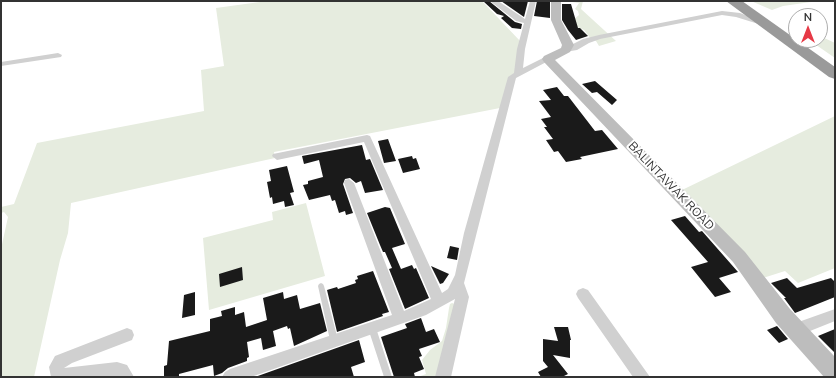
<!DOCTYPE html>
<style>
body{margin:0}
#map{position:relative;width:836px;height:378px;overflow:hidden;background:#fff;font-family:Mulish,sans-serif}
canvas{display:block}
.frame{position:absolute;inset:0;border:2px solid #333;pointer-events:none}
.north{position:absolute;left:788px;top:8px;width:40px;height:40px;box-sizing:border-box;background:#fff;border:1px solid #adadad;border-radius:50%;rotate:0deg;font-size:11px;font-weight:700;line-height:16px;text-align:center;color:#333}
.north::after{content:'';display:block;margin:auto;width:14px;height:18px;background:#e63946;clip-path:polygon(50% 0,100% 100%,50% 72%,0 100%)}
</style>
<div id="map">
<canvas width="836" height="378"></canvas>
<div class="frame"></div>
<div class="north">N</div>
</div>
<script>
const context = document.querySelector('canvas').getContext('2d');
context.lineJoin = 'round';
function fillPath(path, color) { context.fillStyle = color; context.fill(path, 'evenodd'); }
const shape = rows => new Path2D(rows.map(r => 'M' + r).join(''));
function write(font, color, halo, rows, align = 'center') {
  context.font = font + ' Mulish,sans-serif'; context.lineWidth = 4; context.setLineDash([]); context.textBaseline = 'middle'; context.strokeStyle = halo; context.fillStyle = color; for (const [text, x, y, turn = 0] of rows) {
    context.save(); context.translate(x, y); context.rotate((+turn || 0) * Math.PI / 180); context.textAlign = isNaN(turn) ? turn : align; if (halo) context.strokeText(text, 0, 0); context.fillText(text, 0, 0); context.restore();
  }
}
const green = shape([
 [267,1,482,1,521,42,515,73,509,77,500,108,274,152,275,158,71,203,68,233,60,260,34,377,1,377,1,249,8,217,4,212,1,213,1,207,14,204,37,143,204,111,201,70,224,66,216,8],
 [564,1,583,1,581,9,616,41,599,46,596,41,591,39,584,30,577,27,574,19,579,15,578,11,575,9,579,3],
 [751,1,818,1,783,6,772,10],
 [820,36,835,43,835,58,809,40,820,40],
 [835,116,835,268,798,283,785,271,763,278,682,190],
 [306,203,325,276,209,310,203,238,273,220,272,212],
 [452,303,457,305,439,377,418,377,426,374,422,360,430,350,442,341,446,328,449,308,450,304]
]);
const building = shape([
 [483,1,489,1,515,22,522,24,521,29,512,28,501,18,504,16,497,14],
 [501,1,528,1,524,17],
 [537,1,550,1,550,18,534,16],
 [562,4,571,4,578,28,580,28,588,36,576,40,568,30,562,20],
 [595,81,617,100,612,105,597,92,592,93,582,84],
 [557,87,564,96,568,96,595,131,602,130,618,149,580,157,582,159,566,162,558,151,554,152,546,140,553,139,544,127,547,127,541,119,551,117,539,101,551,100,543,90],
 [388,139,396,161,384,163,378,141],
 [362,145,366,160,370,159,383,190,365,193,361,181,356,183,350,178,345,179,343,184,353,213,346,215,345,211,339,213,335,200,332,201,330,195,309,200,303,185,308,184,308,181,323,177,319,160,304,164,302,156],
 [412,156,413,159,416,158,420,169,403,173,398,159],
 [287,166,294,192,290,193,294,205,285,207,284,201,273,204,272,197,270,198,267,182,271,181,269,170],
 [385,207,390,208,405,244,392,248,401,269,412,265,414,269,416,268,429,298,405,309,389,269,392,268,385,252,383,252,380,245,367,213],
 [685,216,699,232,702,231,738,272,719,278,731,292,715,297,691,267,708,262,671,220],
 [450,246,459,248,457,260,447,258],
 [431,266,449,274,443,283,440,284],
 [242,267,243,280,220,287,219,274],
 [373,271,389,312,382,314,383,316,337,332,327,290,337,287,338,289,356,283,355,280,358,279,357,276],
 [787,278,797,288,831,278,835,282,835,297,795,313,784,298,786,298,771,283],
 [195,292,195,315,182,318,184,295],
 [283,292,284,299,297,295,300,309,320,303,327,331,294,346,290,328,288,329,287,326,273,331,276,346,263,350,261,338,247,342,249,357,247,358,247,361,228,368,222,373,214,376,213,365,179,374,179,377,164,377,164,366,167,365,169,341,210,331,210,319,222,316,221,311,235,307,235,315,244,312,246,327,267,320,263,298],
 [421,318,426,332,434,329,440,342,419,349,422,356,419,357,424,369,414,373,415,377,394,377,381,337,407,328,405,324],
 [777,326,788,339,779,343,767,330],
 [554,327,568,327,571,340,570,340,570,358,553,355,568,374,562,377,541,377,538,372,548,367,543,361,543,339,558,341],
 [835,329,835,353,818,336],
 [359,340,365,362,351,367,354,377,255,377]
]);
const lane = shape([
 [321,283,323,284,324,286,338,340,337,342,334,343,331,342,330,340,318,286,319,284,321,283],
 [372,325,374,326,376,328,392,377,384,377,368,328,370,326,372,325]
]);
const street = shape([
 [490,1,498,1,525,19,530,1,536,1,525,49,523,68,545,57,551,57,552,59,516,78,464,283,469,297,451,377,435,377,455,299,426,315,251,377,222,377,225,372,230,369,392,315,344,183,345,180,349,179,354,183,404,311,431,299,364,142,277,160,272,156,273,154,367,135,370,136,442,293,448,289,455,275,464,233,508,77,514,73,517,49,524,23,516,21,490,1],
 [722,11,740,13,769,24,765,26,736,17,722,15,600,39,589,43,577,50,565,52,561,50,583,39,599,35,722,11],
 [58,53,62,55,61,57,1,66,1,62,58,53],
 [583,288,588,290,650,377,633,377,578,298,576,294,578,290,583,288],
 [835,309,835,321,795,337,790,335,788,330,790,325,835,309],
 [127,328,132,330,134,335,132,340,72,363,64,368,117,362,127,365,134,377,51,377,49,367,55,356,127,328]
]);
const secondary = shape([
 [551,1,561,1,561,20,574,45,570,52,555,60,745,252,790,309,835,357,835,377,824,377,776,323,733,262,544,62,542,59,544,56,561,48,562,45,551,20,551,1]
]);
const highway = shape([
 [726,1,742,1,835,67,835,79,829,77,726,1]
]);
const streetNames = [
 ["BALINTAWAK ROAD",671,186,46]
];
fillPath(green, '#e6ecdf');
fillPath(building, '#1a1a1a');
fillPath(lane, '#d0d0d0');
fillPath(street, '#d0d0d0');
fillPath(secondary, '#bdbdbd');
fillPath(highway, '#9a9a9a');
write('12px', '#333', '#fff', streetNames);
</script>
